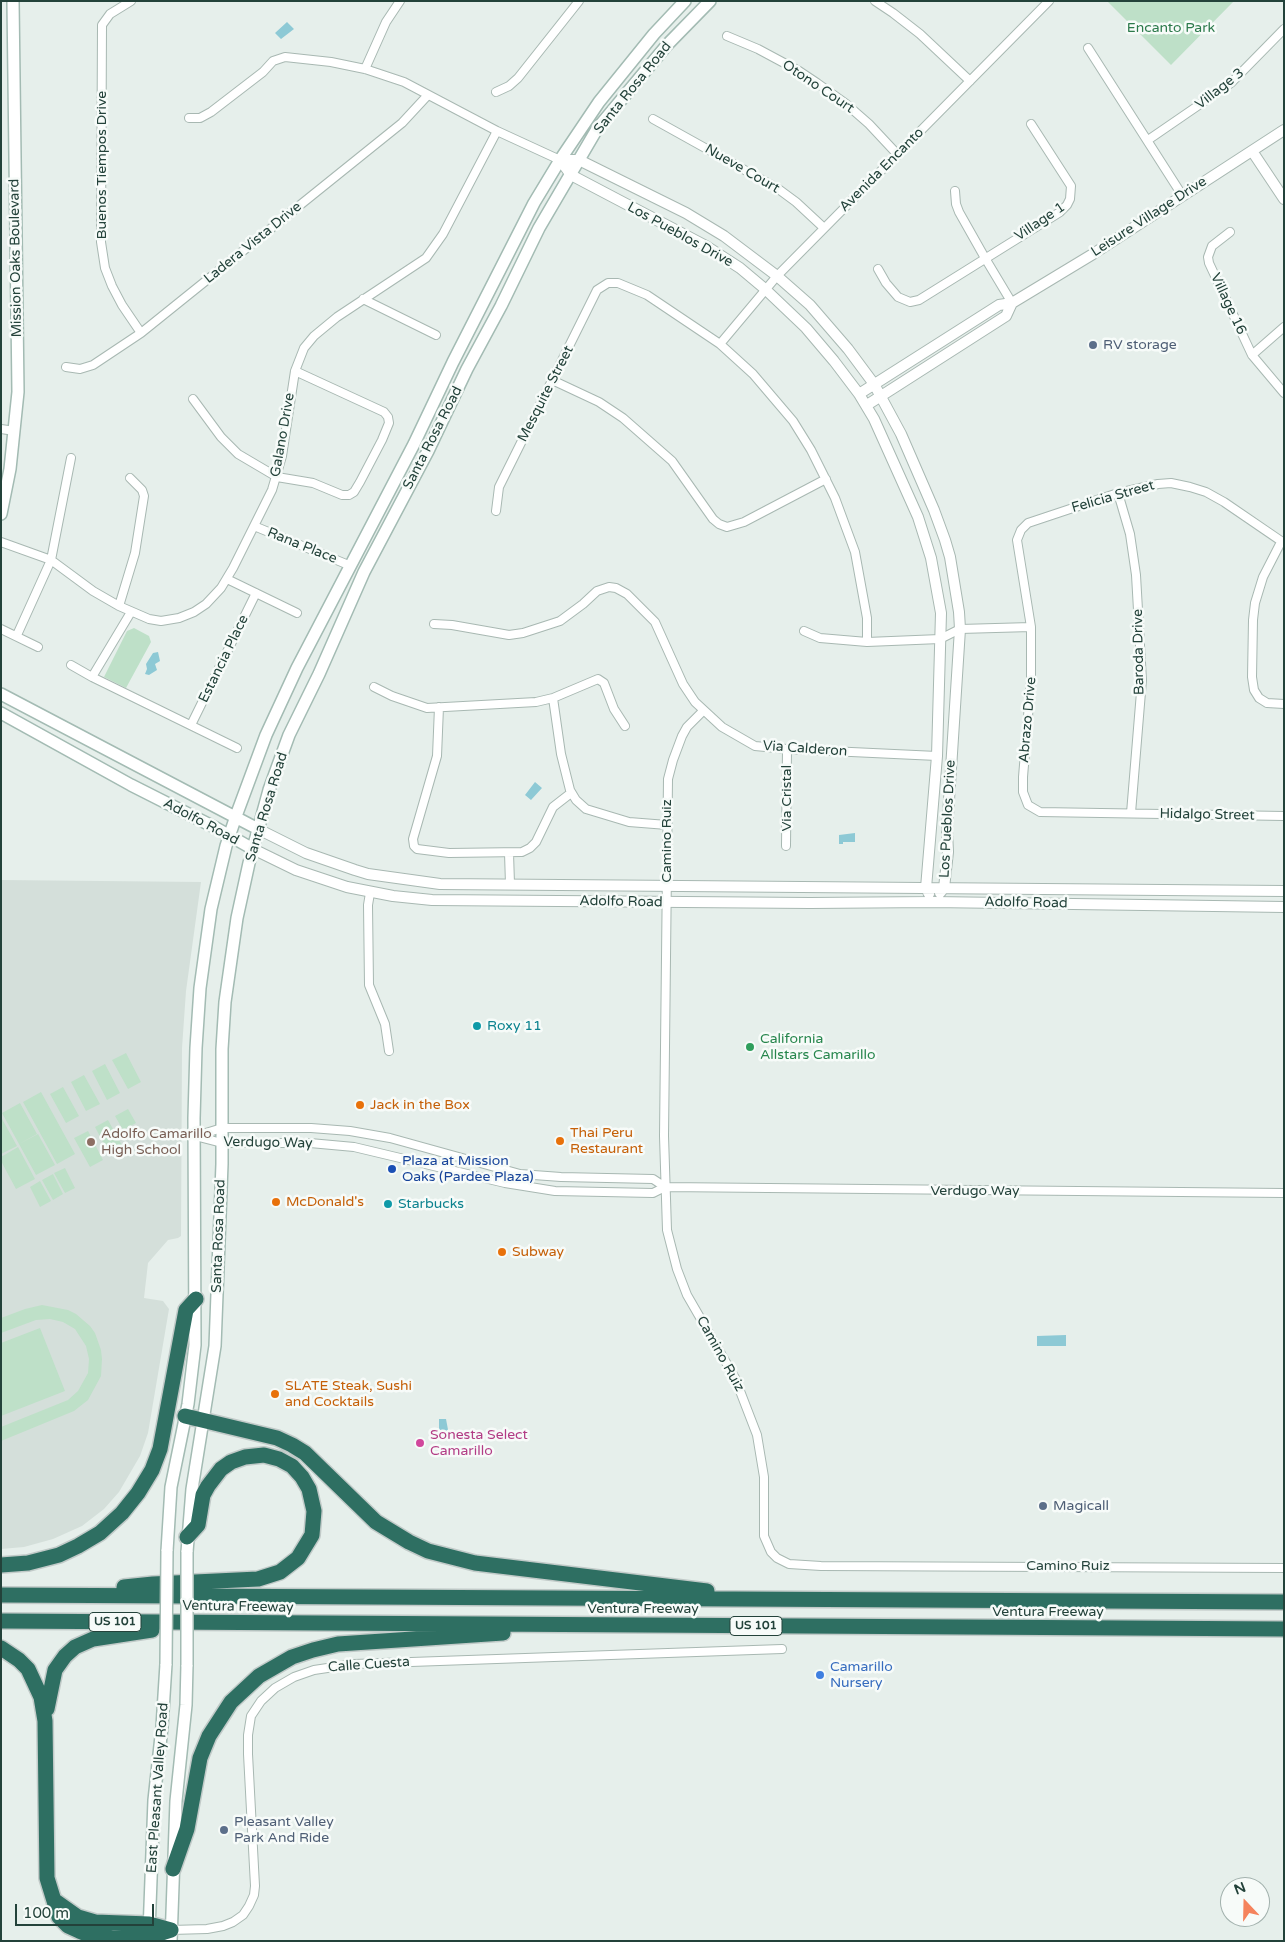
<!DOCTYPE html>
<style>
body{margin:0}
#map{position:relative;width:1285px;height:1942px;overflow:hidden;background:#e6efeb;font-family:"Varela Round",sans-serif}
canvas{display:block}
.frame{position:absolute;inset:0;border:2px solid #23423a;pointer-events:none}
.north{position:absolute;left:1220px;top:1877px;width:50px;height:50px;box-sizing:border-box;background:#f7fbf9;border:1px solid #a2b1ad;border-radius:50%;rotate:339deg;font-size:14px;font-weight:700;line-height:20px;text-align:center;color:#23423a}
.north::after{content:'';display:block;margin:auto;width:18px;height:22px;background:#f5835d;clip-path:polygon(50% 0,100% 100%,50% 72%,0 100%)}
.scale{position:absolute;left:15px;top:1904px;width:139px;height:22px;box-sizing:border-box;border:2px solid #23423a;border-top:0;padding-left:6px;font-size:15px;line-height:18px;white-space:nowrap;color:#23423a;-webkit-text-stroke:4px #f7fbf9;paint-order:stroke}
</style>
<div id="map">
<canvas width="1285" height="1942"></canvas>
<div class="frame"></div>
<div class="north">N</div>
<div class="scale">100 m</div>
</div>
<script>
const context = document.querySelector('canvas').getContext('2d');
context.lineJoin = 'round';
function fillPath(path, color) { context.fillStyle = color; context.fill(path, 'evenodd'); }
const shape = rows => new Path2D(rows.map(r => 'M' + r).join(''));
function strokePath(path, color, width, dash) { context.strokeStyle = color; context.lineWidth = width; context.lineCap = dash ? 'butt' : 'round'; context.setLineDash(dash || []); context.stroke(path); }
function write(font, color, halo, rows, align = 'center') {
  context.font = font + ' "Varela Round",sans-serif'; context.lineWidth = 5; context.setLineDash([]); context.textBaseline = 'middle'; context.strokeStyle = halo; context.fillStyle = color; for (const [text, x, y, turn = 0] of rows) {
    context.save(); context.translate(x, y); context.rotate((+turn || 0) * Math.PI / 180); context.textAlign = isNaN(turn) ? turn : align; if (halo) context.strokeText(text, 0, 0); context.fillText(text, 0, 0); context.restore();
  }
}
const built = shape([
 [1,880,201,882,186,991,182,1048,181,1236,178,1238,168,1240,148,1263,144,1298,163,1301,169,1309,148,1433,140,1456,119,1492,104,1509,82,1526,53,1539,24,1547,1,1549]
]);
const green = shape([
 [1107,1,1234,1,1171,65],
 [134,628,149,636,151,642,126,688,104,677,127,631],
 [126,1053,141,1082,128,1089,112,1060],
 [105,1064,120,1093,107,1100,92,1071],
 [84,1075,100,1104,86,1111,71,1082],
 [63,1087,79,1116,66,1123,50,1094],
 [41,1092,75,1154,57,1164,23,1102],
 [20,1103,37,1134,19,1144,2,1113],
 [128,1109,136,1123,123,1130,115,1116],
 [1,1117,17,1146,1,1154],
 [108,1120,124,1149,110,1156,95,1127],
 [88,1131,103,1160,90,1167,74,1138],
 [38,1134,55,1165,36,1175,19,1144],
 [18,1147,35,1179,16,1189,1,1161,1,1157],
 [65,1168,75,1188,65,1193,54,1173],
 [53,1174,63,1194,53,1200,42,1180],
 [40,1181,51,1201,40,1207,30,1187],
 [42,1305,68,1310,76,1314,90,1326,95,1333,101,1350,102,1359,101,1376,88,1400,74,1411,1,1441,1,1427,68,1400,78,1391,88,1373,89,1359,86,1346,75,1329,63,1322,50,1319,36,1320,1,1333,1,1318,25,1309],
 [40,1328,65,1391,1,1416,1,1343]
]);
const water = shape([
 [287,22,294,29,281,39,275,33],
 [158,652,160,661,155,664,157,670,149,675,145,674,147,669,146,664,153,653],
 [535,782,542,788,531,800,525,795],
 [855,833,855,842,843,842,843,844,839,844,839,835],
 [1066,1335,1066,1346,1037,1346,1037,1336],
 [439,1419,446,1419,449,1435,439,1435]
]);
const minor = shape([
 [131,1,110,14,102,25,101,242,105,268,112,286,122,305,141,333],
 [875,1,893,13,920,34,970,81],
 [727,36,758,49,799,71,817,83,845,103,869,124,898,155],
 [1088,48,1182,195],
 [365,69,386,22,400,1],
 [496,92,509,86,518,78,579,1],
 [189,118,200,118,211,112,263,72,273,61,285,57,331,62,365,69,404,82,497,131,560,160],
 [653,119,777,188,796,202,824,228],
 [1148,140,1231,83,1284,29],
 [955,191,956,204,959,212,985,258,1012,303],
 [1230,232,1212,246,1208,257,1209,263,1252,355,1284,393],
 [878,269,886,283,898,297,910,302,919,300,1060,212,1067,205,1070,199,1071,186,1031,124],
 [363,299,436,335],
 [720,344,777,276,1049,1],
 [1252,355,1284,327],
 [66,367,80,369,93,365,141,333,402,123,427,96],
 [552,380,599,402,623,418,672,461,713,519,719,524,727,527,744,522,826,479],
 [193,399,221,437,238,454,277,477,313,483,342,495,349,495,354,492,360,482,382,440,389,423,388,417,384,412,295,371],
 [1,429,15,431],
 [1118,493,1130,534,1136,575,1142,680,1131,813],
 [496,511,499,487,597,290,608,283,618,283,647,295,720,344,753,374,793,421,811,450,835,498,855,552,867,618,867,642],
 [254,526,351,566],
 [1,542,51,560,93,591,119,606,149,619,161,621,179,618,194,612,206,604,221,588,233,568,272,490,282,456,295,371,304,348,314,336,337,317,426,258,443,234,497,131],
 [1281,542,1263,577,1255,603,1253,620,1252,677,1254,690,1259,698,1267,703,1284,704],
 [1284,543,1224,502,1206,492,1190,487,1171,483,1158,484,1118,493,1028,523,1021,530,1017,540,1031,627,1031,680,1023,777,1023,792,1028,805,1040,812,1284,816],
 [227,579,297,613],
 [119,606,135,553,144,496,142,490,130,478],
 [434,624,452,625,509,635,523,633,560,621,583,604,597,591,609,587,616,588,627,594,655,622,683,684,695,702,722,727,755,746,787,749,937,756],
 [1,629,38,647],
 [804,631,820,638,867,642,940,639,960,629,1031,627],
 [17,635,51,560,71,458],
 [71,665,92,677,237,748],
 [92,677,131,612],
 [374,687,392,696,427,708,536,702,553,698,598,679,604,683,614,709,625,726],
 [553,698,561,754,570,790,576,800,586,809,629,822,667,825],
 [439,707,437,756,413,839,414,846,417,849,449,853,522,852,530,848,536,842,553,807,571,793],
 [703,711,687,727,682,736,673,760,668,779,664,1136,667,1230,677,1269,687,1295,735,1378,757,1435,764,1477,764,1536,771,1552,777,1558,789,1564,821,1566,1284,1568],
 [191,725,256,593],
 [786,846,787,749],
 [509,853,510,884],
 [370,893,368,905,369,985,385,1024,389,1051],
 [195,1136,222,1143,310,1143,354,1147,505,1183,555,1191,653,1193,665,1187,1284,1193],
 [196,1136,222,1128,311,1128,350,1131,390,1138,520,1174,561,1177,653,1179,665,1187],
 [171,1930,207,1929,223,1926,233,1922,243,1915,249,1906,254,1895,255,1886,248,1754,248,1735,251,1716,261,1701,275,1688,294,1677,314,1670,354,1664,782,1649]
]);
const tertiary = shape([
 [1252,151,1284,199],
 [560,160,579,160,686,213,724,236,777,276,810,305,848,349,874,384,901,434,934,510,945,540,950,557,959,612,960,629,947,831,948,852,944,888,940,893],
 [560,160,571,175,706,246,740,268,765,289,806,328,834,361,859,394,874,419,918,517,931,558,941,613,937,756,926,888,929,894],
 [859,394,999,305,1012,303,1093,254,1284,130],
 [867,405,1006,316,1012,303],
 [258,829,306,853,355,870,368,874,440,884,1284,891],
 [253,849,296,870,347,887,393,896,432,900,810,903,933,902,1284,907]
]);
const secondary = shape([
 [1,514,10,469,18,392,13,1],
 [1,694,258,829],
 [1,713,131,785,216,828,253,849],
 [167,1551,171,1487,188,1404,195,1345,194,1118,196,1048,200,988,211,909,226,846,236,816,266,735,297,668,414,444,453,362,534,203,560,160,599,102,654,34,685,1],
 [187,1552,192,1489,215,1346,222,1164,222,1049,225,1002,237,918,249,863,269,790,289,735,319,674,364,572,428,451,467,369,501,306,539,228,597,129,667,45,710,1],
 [149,1932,154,1800,162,1727,166,1664],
 [171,1941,176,1801,186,1705,187,1665]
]);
const motorway = shape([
 [185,1416,277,1438,292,1445,305,1453,376,1522,409,1542,428,1551,475,1563,707,1591],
 [1,1565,28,1563,59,1555,78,1546,100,1533,122,1513,138,1493,152,1470,160,1449,186,1310,196,1299],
 [124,1587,153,1584,258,1579,280,1572,298,1558,312,1535,314,1511,309,1489,302,1477,292,1466,279,1459,264,1455,245,1457,231,1462,221,1469,208,1486,203,1495,198,1525,187,1537],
 [1,1595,1284,1602],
 [1,1621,1284,1629],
 [1,1648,19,1660,28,1669,41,1697,45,1721,47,1878,59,1917,68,1926,79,1931,89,1935,112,1938,149,1937,171,1930],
 [47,1709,55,1670,65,1656,75,1647,93,1639,152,1630],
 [173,1869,187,1829,200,1758,209,1736,231,1702,259,1676,292,1657,313,1650,338,1644,503,1633],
 [54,1900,78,1917,95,1922,149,1924,171,1930]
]);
const secondaryBridge = shape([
 [187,1552,187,1665],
 [166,1664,167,1551]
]);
const markers = [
 [1093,345,5,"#5c6f8a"],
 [477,1026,5,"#0f9aa8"],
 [750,1047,5,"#2e9e5b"],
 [360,1105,5,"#e8710a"],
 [560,1141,5,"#e8710a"],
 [91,1142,5,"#8d6e63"],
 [392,1169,5,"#1a4fb4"],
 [276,1202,5,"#e8710a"],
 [388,1204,5,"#0f9aa8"],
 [502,1252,5,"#e8710a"],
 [275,1394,5,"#e8710a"],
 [420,1443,5,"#d1479c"],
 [1043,1506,5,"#5c6f8a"],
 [820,1675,5,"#3f7fe0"],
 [224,1830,5,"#5c6f8a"]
];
const shields = [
 [115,1622,52],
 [756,1626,52]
];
const shieldNames = [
 ["US 101",115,1622],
 ["US 101",756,1626]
];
const parkNames = [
 ["Encanto Park",1171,28]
];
const streetNames = [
 ["Otono Court",818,87,34],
 ["Santa Rosa Road",633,88,-51],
 ["Village 3",1220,89,-38],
 ["Buenos Tiempos Drive",102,165,-90],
 ["Nueve Court",742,169,30],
 ["Avenida Encanto",882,170,-45],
 ["Leisure Village Drive",1149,217,-33],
 ["Village 1",1040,222,-34],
 ["Los Pueblos Drive",680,235,29],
 ["Ladera Vista Drive",253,243,-39],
 ["Mission Oaks Boulevard",16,258,-91],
 ["Village 16",1228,304,65],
 ["Mesquite Street",546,394,-63],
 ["Galano Drive",283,435,-80],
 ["Santa Rosa Road",433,438,-63],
 ["Felicia Street",1113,497,-16],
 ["Rana Place",302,546,22],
 ["Baroda Drive",1139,652,-91],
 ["Estancia Place",224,659,-64],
 ["Abrazo Drive",1028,720,-85],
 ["Via Calderon",805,749,4],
 ["Via Cristal",787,798,-90],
 ["Santa Rosa Road",267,807,-73],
 ["Hidalgo Street",1207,815,1],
 ["Los Pueblos Drive",948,819,-87],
 ["Adolfo Road",201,822,28],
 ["Camino Ruiz",667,841,-90],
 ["Adolfo Road",621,902,1],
 ["Adolfo Road",1026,903,1],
 ["Verdugo Way",268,1143,1],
 ["Verdugo Way",975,1191],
 ["Santa Rosa Road",219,1236,-88],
 ["Camino Ruiz",720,1354,61],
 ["Camino Ruiz",1068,1566],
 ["Ventura Freeway",238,1607,1],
 ["Ventura Freeway",643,1609],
 ["Ventura Freeway",1048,1612],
 ["Calle Cuesta",369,1665,-4],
 ["East Pleasant Valley Road",158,1788,-86]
];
const serviceNames = [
 ["RV storage",1103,345],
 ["Magicall",1053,1506],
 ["Pleasant Valley",234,1822],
 ["Park And Ride",234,1838]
];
const cultureNames = [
 ["Roxy 11",487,1026],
 ["Starbucks",398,1204]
];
const leisureNames = [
 ["California",760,1039],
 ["Allstars Camarillo",760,1055]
];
const foodNames = [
 ["Jack in the Box",370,1105],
 ["Thai Peru",570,1133],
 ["Restaurant",570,1149],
 ["McDonald's",286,1202],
 ["Subway",512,1252],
 ["SLATE Steak, Sushi",285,1386],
 ["and Cocktails",285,1402]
];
const educationNames = [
 ["Adolfo Camarillo",101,1134],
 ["High School",101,1150]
];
const transitNames = [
 ["Plaza at Mission",402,1161],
 ["Oaks (Pardee Plaza)",402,1177]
];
const hotelNames = [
 ["Sonesta Select",430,1435],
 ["Camarillo",430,1451]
];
const shopNames = [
 ["Camarillo",830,1667],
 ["Nursery",830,1683]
];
fillPath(built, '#d4dfda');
fillPath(green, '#bee0c8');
fillPath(water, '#8dc9d5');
strokePath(minor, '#a8b8b2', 10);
strokePath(tertiary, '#a8b8b2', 12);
strokePath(secondary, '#a3bbb3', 14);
strokePath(motorway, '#c1cac8', 18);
strokePath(minor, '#fff', 8);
strokePath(tertiary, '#fff', 10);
strokePath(secondary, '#fff', 11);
strokePath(motorway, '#2e6f62', 15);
strokePath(secondaryBridge, '#a3bbb3', 14, []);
strokePath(secondaryBridge, '#fff', 11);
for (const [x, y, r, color] of markers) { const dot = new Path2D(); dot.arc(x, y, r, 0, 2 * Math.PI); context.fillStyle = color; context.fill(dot); strokePath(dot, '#f7fbf9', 2); }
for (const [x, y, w] of shields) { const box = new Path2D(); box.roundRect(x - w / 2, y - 9.5, w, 19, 4); context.fillStyle = '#f7fbf9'; context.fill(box); strokePath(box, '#23423a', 1); }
write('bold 12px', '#23423a', null, shieldNames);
write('14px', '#2c7a4b', '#f7fbf9', parkNames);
write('14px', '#23423a', '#f7fbf9', streetNames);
write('14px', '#4e5e75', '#f7fbf9', serviceNames, 'left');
write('14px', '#0d838f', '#f7fbf9', cultureNames, 'left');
write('14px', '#27864d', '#f7fbf9', leisureNames, 'left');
write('14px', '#c56008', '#f7fbf9', foodNames, 'left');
write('14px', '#785e54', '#f7fbf9', educationNames, 'left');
write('14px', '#164399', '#f7fbf9', transitNames, 'left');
write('14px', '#b23c85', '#f7fbf9', hotelNames, 'left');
write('14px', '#366cbe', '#f7fbf9', shopNames, 'left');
</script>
